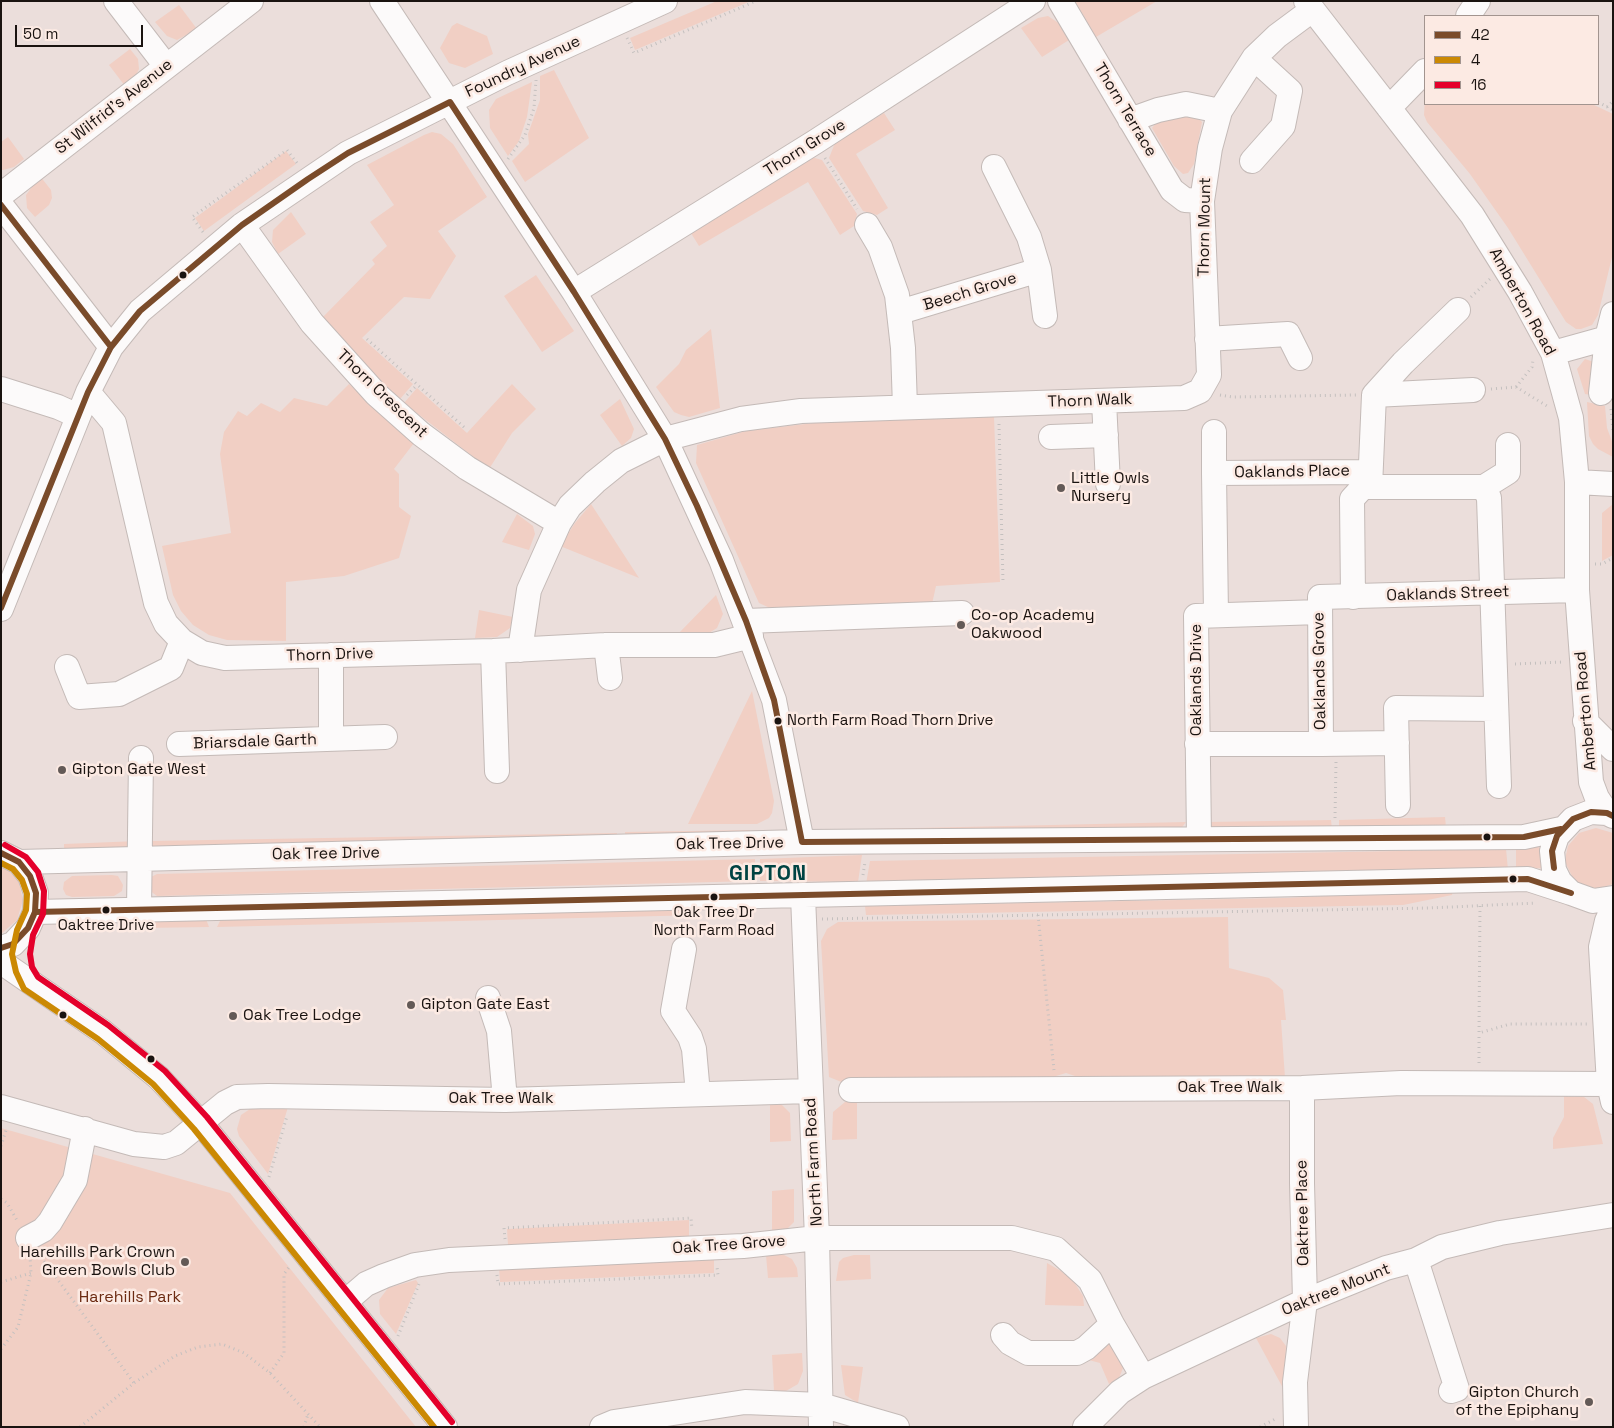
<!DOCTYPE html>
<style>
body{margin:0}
#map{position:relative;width:1614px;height:1428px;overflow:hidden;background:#ebdedb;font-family:"Space Grotesk",sans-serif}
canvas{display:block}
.frame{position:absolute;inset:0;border:2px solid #1a1310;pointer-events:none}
.legend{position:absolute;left:1424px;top:15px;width:175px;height:90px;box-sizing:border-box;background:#fceae3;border:1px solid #a2948f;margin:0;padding:6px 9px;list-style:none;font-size:15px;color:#1a1310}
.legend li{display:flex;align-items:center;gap:10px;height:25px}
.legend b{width:25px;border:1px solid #a2948f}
.scale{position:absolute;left:15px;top:25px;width:128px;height:22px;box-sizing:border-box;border:2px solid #1a1310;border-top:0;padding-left:6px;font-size:15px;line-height:18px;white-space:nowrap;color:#1a1310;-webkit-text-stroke:4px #fceae3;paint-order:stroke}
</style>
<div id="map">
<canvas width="1614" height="1428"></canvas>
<div class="frame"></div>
<ul class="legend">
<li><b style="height:6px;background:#7a4b2a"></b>42</li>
<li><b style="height:6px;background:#cb8903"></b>4</li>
<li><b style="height:6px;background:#e4002b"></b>16</li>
</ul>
<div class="scale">50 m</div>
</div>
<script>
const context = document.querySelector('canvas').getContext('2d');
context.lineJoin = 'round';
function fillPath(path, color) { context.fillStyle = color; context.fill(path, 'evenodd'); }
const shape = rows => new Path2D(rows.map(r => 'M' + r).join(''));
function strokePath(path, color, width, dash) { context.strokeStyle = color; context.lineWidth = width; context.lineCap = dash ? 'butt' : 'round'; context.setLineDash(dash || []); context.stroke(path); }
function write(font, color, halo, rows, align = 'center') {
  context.font = font + ' "Space Grotesk",sans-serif'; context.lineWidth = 5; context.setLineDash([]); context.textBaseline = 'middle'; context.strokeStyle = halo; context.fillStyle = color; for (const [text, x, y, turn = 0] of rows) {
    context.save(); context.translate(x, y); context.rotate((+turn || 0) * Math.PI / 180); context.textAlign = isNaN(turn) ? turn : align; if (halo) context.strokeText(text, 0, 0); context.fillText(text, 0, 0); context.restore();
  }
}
const green = shape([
 [717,1,751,1,635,50,630,38],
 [1075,1,1157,1,1096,37],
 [179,5,197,29,177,40,167,36,155,22],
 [1048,16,1060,24,1069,40,1042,57,1021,28,1038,18],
 [457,23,487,36,493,54,465,68,449,63,440,48,452,26],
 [130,49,138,59,139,69,135,77,125,86,109,65],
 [554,70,589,138,525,182,512,161,529,144,528,134,540,100,540,76],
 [532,82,527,117,519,141,508,156,490,128,489,110,496,99],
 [1425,99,1425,104,1592,104,1613,114,1613,253,1598,315,1592,325,1581,329,1576,329,1566,322,1508,228,1470,174,1427,122,1424,115],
 [884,113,895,130,856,154,888,208,877,215,863,211,829,158,835,143],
 [1191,116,1198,118,1202,122,1194,164,1188,173,1183,174,1174,166,1152,128,1156,123,1169,118],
 [432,132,441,134,453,144,487,197,438,231,456,256,430,299,404,297,362,338,413,384,400,399,377,378,323,317,375,264,372,260,387,246,370,222,394,205,367,165,424,135],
 [8,137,24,159,14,167,3,170,1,170,1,142],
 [286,151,296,164,204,231,195,218],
 [811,157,822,160,857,214,854,226,840,235,808,182,699,246,689,230],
 [40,176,51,190,52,198,49,205,35,217,27,208,26,195],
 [291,212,306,234,278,254,272,242,273,230],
 [536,275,574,331,542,352,504,296],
 [711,329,720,408,689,417,681,415,674,412,656,387,679,364,686,350],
 [1585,359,1594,362,1591,395,1585,394,1577,369],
 [349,384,414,443,394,469,399,474,399,507,411,516,399,558,344,576,286,582,286,641,227,640,209,635,193,625,181,611,173,595,162,546,231,533,220,454,224,432,238,411,247,416,261,403,280,412,294,398,327,406],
 [512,384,536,409,512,433,489,469,404,403,417,388,467,433],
 [620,399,634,429,631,438,622,446,600,415],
 [1587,402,1605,406,1607,428,1613,444,1613,457,1598,449,1593,444,1589,436],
 [994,417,1000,582,936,586,932,604,770,608,759,603,696,463,697,445,746,431,831,421],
 [591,504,639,578,560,546,575,523],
 [1613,504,1613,555,1602,561,1602,513],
 [517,514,533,526,535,534,529,550,502,542],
 [716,595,723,614,717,628,709,633,679,633],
 [479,610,513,617,510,628,497,637,475,638],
 [752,691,774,801,772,813,769,818,757,824,688,824],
 [1445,817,1446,827,1339,830,1339,820],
 [1331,820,1332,829,1214,831,1207,822],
 [1186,822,1180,830,872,837,872,829],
 [1596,828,1613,833,1613,884,1598,889,1581,885,1574,880,1566,864,1566,855,1568,846,1579,833],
 [750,830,750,840,625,842,625,832],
 [617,833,617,842,152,849,150,841],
 [138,841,135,848,64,854,64,844],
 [1538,847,1545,849,1547,868,1516,869,1516,848],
 [1506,849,1508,870,866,884,870,861],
 [862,855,858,882,760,881,760,859],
 [755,859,755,881,157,896,149,890,151,877,157,874],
 [1,864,18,879,23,900,17,920,1,934],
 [112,875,118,876,123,885,122,891,114,896,72,897,66,895,63,889,64,882,72,876],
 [1453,890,1452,895,1403,905,866,915,865,906,1284,898],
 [698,904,700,915,217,927,221,919],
 [1228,917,1229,968,1269,978,1283,990,1286,1020,1281,1020,1285,1078,1079,1080,1075,1076,1066,1073,1056,1076,1052,1080,844,1083,829,1077,821,941,827,929,838,922],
 [206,919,209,927,142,928,148,920],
 [1564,1096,1584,1097,1593,1104,1603,1144,1553,1149,1553,1138,1564,1117],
 [845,1102,857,1102,857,1139,832,1140,833,1112],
 [770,1103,782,1105,790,1113,791,1141,770,1142],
 [253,1107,288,1107,268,1174,239,1136,237,1129,241,1115],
 [1,1128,230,1193,416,1427,1,1427],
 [794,1189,794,1222,786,1230,772,1232,772,1191],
 [689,1220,689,1236,508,1245,507,1229],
 [766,1255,784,1255,792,1259,797,1268,798,1277,768,1278],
 [854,1255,870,1255,871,1279,836,1281,839,1262,843,1258],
 [714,1259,714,1273,500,1282,499,1268],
 [1047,1263,1061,1271,1074,1282,1083,1296,1084,1306,1045,1305],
 [416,1280,418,1283,396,1334,380,1314,379,1300,388,1288],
 [1271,1334,1280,1338,1286,1346,1284,1390,1256,1338],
 [1111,1340,1123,1363,1123,1368,1119,1378,1109,1384,1100,1363,1085,1359],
 [802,1353,803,1371,798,1384,786,1391,774,1391,772,1355],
 [841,1365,863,1367,858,1403,845,1395]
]);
const path = shape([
 [627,38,634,53,756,1],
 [1598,102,1613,110],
 [1607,107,1613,101],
 [825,158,857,209],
 [508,159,525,135,534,108,536,80],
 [203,232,192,217,287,150,297,163],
 [1471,297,1490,279],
 [367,339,466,429],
 [1516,387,1532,367,1533,360],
 [1491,389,1516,387,1547,406],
 [407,395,417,385],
 [1220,395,1233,397,1356,395],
 [1611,409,1613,431],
 [999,424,1003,582],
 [1595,564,1602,564,1613,558],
 [1515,664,1563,662],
 [1335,818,1336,762],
 [863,875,865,862],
 [1480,906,1479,1033,1510,1024,1588,1024],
 [1038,915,1054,1070],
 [822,919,1429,908,1536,903],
 [1479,1063,1479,1033],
 [1,1146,7,1127],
 [269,1177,287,1116],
 [1,1199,7,1203,18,1222],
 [505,1239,504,1228,691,1218,692,1229],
 [38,1253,134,1383],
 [497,1275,498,1284,718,1275,717,1267],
 [1,1282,31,1273],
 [398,1336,419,1284],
 [1,1349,18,1327,31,1273,30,1256],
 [270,1373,284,1353,284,1274,290,1266],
 [80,1427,134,1383,175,1356,198,1347,222,1344,244,1353,270,1373,320,1427],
 [304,1427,308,1414],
 [1260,1427,1277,1418]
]);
const minor = shape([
 [116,1,166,66],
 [382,1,574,292,665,439,721,560,774,700,802,842],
 [1060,1,1172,190,1185,200,1202,201],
 [1306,1,1472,215,1520,292,1553,353,1571,418,1577,482,1577,590,1591,782,1597,798,1607,813],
 [1468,16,1478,1],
 [1389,108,1425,71],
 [1130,120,1158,110,1186,104,1220,111],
 [1252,161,1283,126,1290,91,1254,58],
 [994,167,1029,237,1039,270,1045,316],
 [1,195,251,1],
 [1,205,111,347],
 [242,225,312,323,376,394,421,434,467,468,559,523],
 [867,225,880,247,897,295,903,348,905,407],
 [574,292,815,142,1033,1],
 [900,312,1039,270],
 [1207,339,1288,334,1300,358],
 [1553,353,1607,338],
 [1,389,58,407,78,416],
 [88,392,114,423,156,603,166,624,182,641,202,653,225,658,493,651,606,645,714,645,751,636],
 [1601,393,1607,338,1613,314],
 [1374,395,1473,390],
 [1104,401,1108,484],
 [1051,437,1106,435],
 [1214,473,1214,432],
 [1577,482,1613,484],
 [1370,487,1374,395,1403,363,1458,310],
 [1484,487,1508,472,1508,445],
 [1353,597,1352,499,1363,487,1484,487,1489,498,1499,786],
 [1,609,88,392,111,347,140,311,242,225,348,153,507,73,665,1],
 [1216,615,1214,473,1370,472],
 [746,621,962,613],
 [606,645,610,678],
 [520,650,529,590,559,523,570,506,595,482,621,461,665,439,741,419,801,411,1184,398,1200,391,1209,375,1202,201,1210,148,1220,111,1254,58,1277,36,1312,10],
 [493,651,497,771],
 [67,667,79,697,119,694,171,668,182,641],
 [1585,721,1613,749],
 [331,739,331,655],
 [179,744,385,737],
 [1197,744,1321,744,1320,597,1577,590],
 [1321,744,1397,743],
 [1398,805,1396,708,1496,709],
 [1613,816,1607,813,1591,812,1573,819,1557,836,1552,851,1554,870,1560,882,1571,893,1593,901,1613,898],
 [1199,837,1196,616,1320,612],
 [1,853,19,862,30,876,36,893,35,912,28,928,13,944,1,948],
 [19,862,802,842,1524,837,1561,829],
 [803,896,817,1238,821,1427],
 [1613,908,1607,921,1601,947,1609,1084,1613,1102],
 [139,910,141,758],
 [35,912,1528,879,1571,893],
 [684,949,673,1011,690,1037,694,1049,698,1094],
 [1,962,103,1032,159,1078,201,1123,445,1427],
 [488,998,499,1031,505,1100],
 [851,1090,1302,1088,1401,1083,1609,1084],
 [1,1107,134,1144,164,1147,176,1143,225,1103,237,1097,268,1096,505,1100,810,1091],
 [28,1238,43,1230,50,1222,75,1180,85,1129],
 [1416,1260,1457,1389,1451,1391],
 [345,1302,366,1284,384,1276,415,1265,449,1260,743,1246,817,1238,1012,1238,1056,1249,1090,1280,1112,1324,1143,1377],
 [1003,1335,1010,1343,1028,1353,1077,1353,1086,1348,1112,1324],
 [602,1427,614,1422,745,1402,821,1405,897,1427],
 [1085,1427,1120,1392,1143,1377,1305,1301,1386,1268,1416,1260,1442,1247,1500,1233,1613,1215],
 [1296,1427,1295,1382,1305,1301,1302,1183,1302,1088]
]);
const bus1 = shape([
 [1,205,111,347],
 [1,608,88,392,111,347,140,311,242,225,308,179,348,153,450,102,574,292,665,439,697,506,746,621,774,700,802,842,1524,837,1561,829],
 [1,853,19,862,30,876,36,893,35,912,28,928,13,944,1,948],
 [1554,868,1552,851,1557,836,1573,819,1591,812,1607,813,1613,816],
 [35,912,1528,879,1571,893]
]);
const bus2 = shape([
 [1,863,13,869,22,880,27,894,26,910,17,930,12,954,16,972,24,989,98,1039,153,1084,194,1129,434,1427]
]);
const bus3 = shape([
 [5,845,26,857,38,872,44,891,43,914,33,935,30,954,32,967,38,977,108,1025,165,1071,207,1117,452,1422]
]);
const markers = [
 [183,275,4.5,"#1a1310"],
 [1061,488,5,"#635a57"],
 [961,625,5,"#635a57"],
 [778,721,4.5,"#1a1310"],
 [62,770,5,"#635a57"],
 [1487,837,4.5,"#1a1310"],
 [1513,879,4.5,"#1a1310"],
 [714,897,4.5,"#1a1310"],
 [106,910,4.5,"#1a1310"],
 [411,1005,5,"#635a57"],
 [63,1015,4.5,"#1a1310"],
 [233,1016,5,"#635a57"],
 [151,1059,4.5,"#1a1310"],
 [185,1262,5,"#635a57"],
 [1589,1402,5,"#635a57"]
];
const busNames = [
 ["North Farm Road Thorn Drive",787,721,"left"],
 ["Oak Tree Dr",714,913],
 ["North Farm Road",714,931],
 ["Oaktree Drive",106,926]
];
const streetNames = [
 ["Foundry Avenue",523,67,-25],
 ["St Wilfrid's Avenue",114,107,-38],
 ["Thorn Terrace",1125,110,59],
 ["Thorn Grove",805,148,-32],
 ["Thorn Mount",1205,227,-89],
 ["Beech Grove",970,292,-17],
 ["Amberton Road",1522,302,61],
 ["Thorn Crescent",382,394,44],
 ["Thorn Walk",1090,401,-2],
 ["Oaklands Place",1292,472,-1],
 ["Oaklands Street",1448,594,-2],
 ["Thorn Drive",330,655,-2],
 ["Oaklands Grove",1320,671,-91],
 ["Oaklands Drive",1197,680,-90],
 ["Amberton Road",1586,711,-95],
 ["Briarsdale Garth",255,742,-2],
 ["Oak Tree Drive",730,844,-1],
 ["Oak Tree Drive",326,854,-1],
 ["Oak Tree Walk",1230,1088],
 ["Oak Tree Walk",501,1099],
 ["North Farm Road",814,1162,-93],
 ["Oaktree Place",1303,1213,-91],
 ["Oak Tree Grove",729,1245,-4],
 ["Oaktree Mount",1336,1290,-22]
];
const poiNames = [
 ["Little Owls",1071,479],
 ["Nursery",1071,497],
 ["Co-op Academy",971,616],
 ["Oakwood",971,634],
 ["Gipton Gate West",72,770],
 ["Gipton Gate East",421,1005],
 ["Oak Tree Lodge",243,1016],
 ["Harehills Park Crown",175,1253,"right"],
 ["Green Bowls Club",175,1271,"right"],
 ["Gipton Church",1579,1393,"right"],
 ["of the Epiphany",1579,1411,"right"]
];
const parkNames = [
 ["Harehills Park",130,1298]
];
const districtNames = [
 ["GIPTON",768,874]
];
fillPath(green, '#f1cfc4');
strokePath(minor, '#c4bab7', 26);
strokePath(path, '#c4c0bf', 3, [1, 4]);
strokePath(minor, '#fcfafa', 24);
strokePath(bus1, '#7a4b2a', 6);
strokePath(bus2, '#cb8903', 6);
strokePath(bus3, '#e4002b', 6);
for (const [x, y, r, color] of markers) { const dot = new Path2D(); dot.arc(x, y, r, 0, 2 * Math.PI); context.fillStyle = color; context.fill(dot); strokePath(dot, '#fceae3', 2); }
write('15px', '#1a1310', '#fceae3', busNames);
write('16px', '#1a1310', '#fceae3', streetNames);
write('16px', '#1a1310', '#fceae3', poiNames, 'left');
write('16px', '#6c2b12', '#fceae3', parkNames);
context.letterSpacing = '1px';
write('bold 21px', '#004343', '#fceae3', districtNames);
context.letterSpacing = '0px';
</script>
